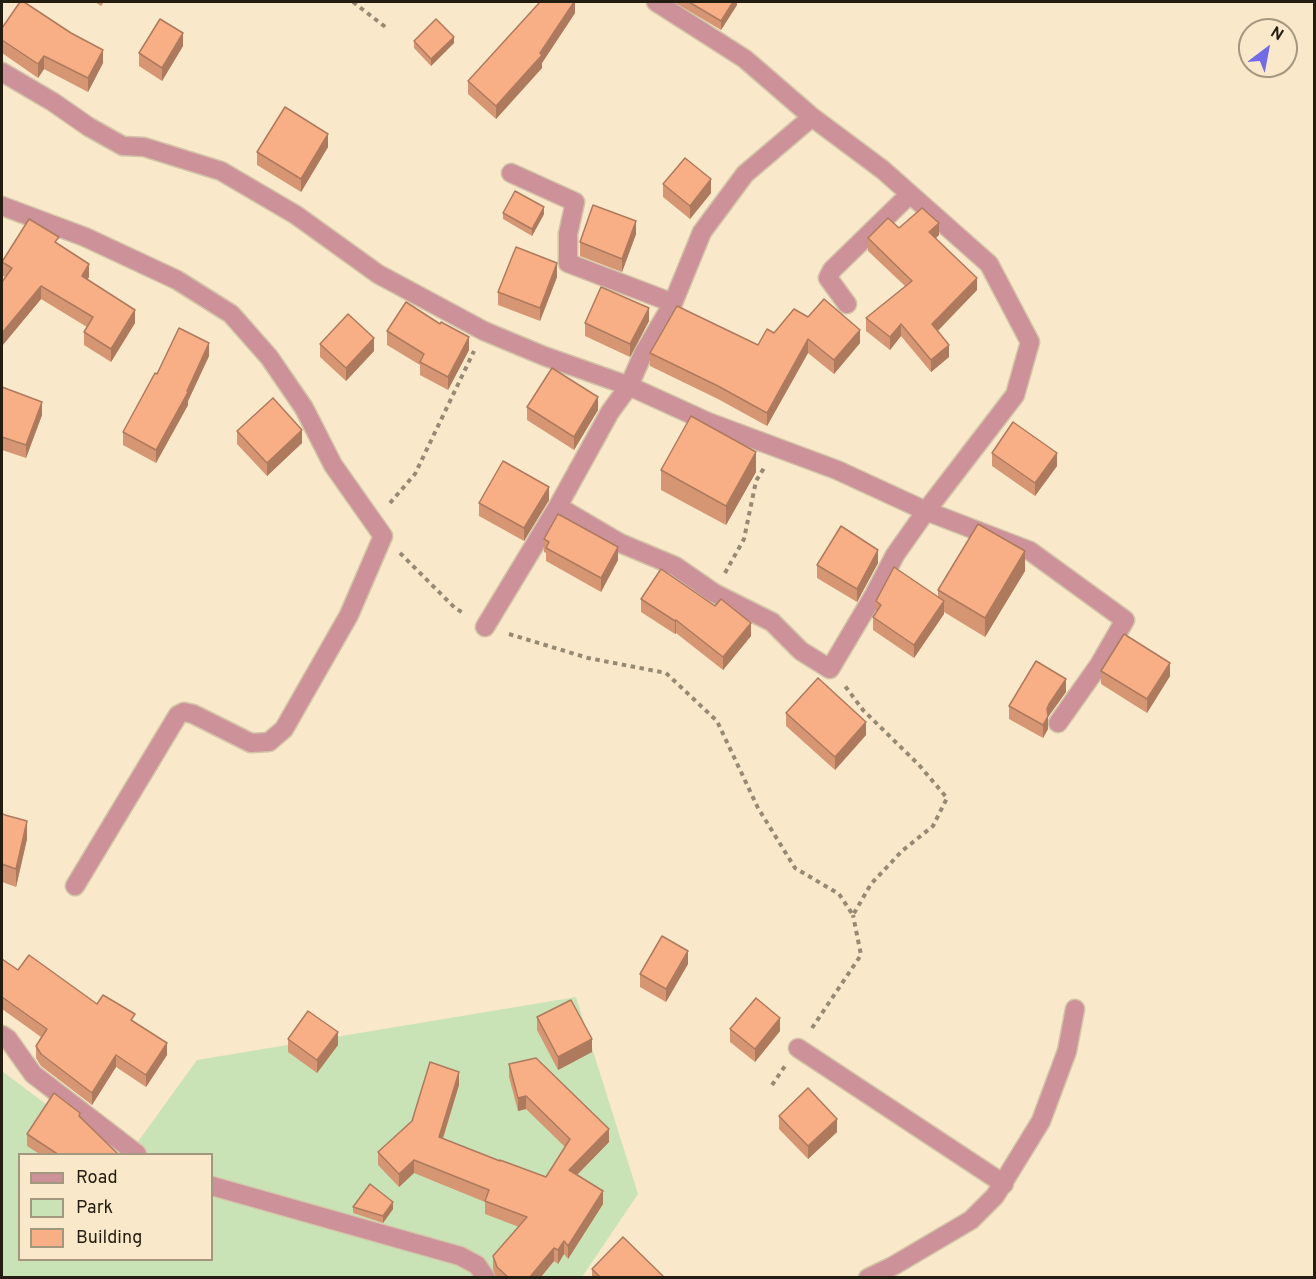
<!DOCTYPE html>
<style>
body{margin:0}
#map{position:relative;width:1316px;height:1279px;overflow:hidden;background:#f9e8c9;font-family:Overpass,sans-serif}
canvas{display:block}
.frame{position:absolute;inset:0;border:3px solid #241e12;pointer-events:none}
.legend{position:absolute;left:18px;top:1153px;width:195px;height:108px;box-sizing:border-box;background:#f9e8c9;border:2px solid #a49780;margin:0;padding:8px 10px;list-style:none;font-size:18px;color:#241e12}
.legend li{display:flex;align-items:center;gap:12px;height:30px}
.legend b{width:30px;border:2px solid #a49780}
.north{position:absolute;left:1238px;top:18px;width:60px;height:60px;box-sizing:border-box;background:#f9e8c9;border:2px solid #a49780;border-radius:50%;rotate:32deg;font-size:16px;font-weight:700;line-height:24px;text-align:center;color:#241e12}
.north::after{content:'';display:block;margin:auto;width:21px;height:27px;background:#736be5;clip-path:polygon(50% 0,100% 100%,50% 72%,0 100%)}
</style>
<div id="map">
<canvas width="1316" height="1279"></canvas>
<div class="frame"></div>
<ul class="legend">
<li><b style="height:8px;background:#cd9199"></b>Road</li>
<li><b style="height:16px;background:#cae3b6"></b>Park</li>
<li><b style="height:16px;background:#f9af86"></b>Building</li>
</ul>
<div class="north">N</div>
</div>
<script>
const context = document.querySelector('canvas').getContext('2d');
context.lineJoin = 'round';
function fillPath(path, color) { context.fillStyle = color; context.fill(path, 'evenodd'); }
const shape = rows => new Path2D(rows.map(r => 'M' + r).join(''));
function strokePath(path, color, width, dash) { context.strokeStyle = color; context.lineWidth = width; context.lineCap = dash ? 'butt' : 'round'; context.setLineDash(dash || []); context.stroke(path); }
const green = shape([
 [576,997,638,1194,582,1277,2,1277,2,1071,112,1154,20,1154,20,1260,212,1260,212,1154,129,1154,197,1060]
]);
const path = shape([
 [353,2,388,29],
 [390,503,415,474,474,351],
 [400,553,455,608,465,614],
 [725,573,744,539,756,481,764,468],
 [509,634,588,658,666,673,717,721,758,808,795,868,839,894,853,915,871,884,902,851,933,826,947,798,919,765,863,710,845,686],
 [812,1028,861,955,853,915],
 [772,1085,785,1066]
]);
const minor = shape([
 [2,72,53,102,89,127,123,146,144,147,221,171,296,215,378,274,484,331,544,356,629,386,708,422,837,470,926,511,1030,551,1125,620,1099,665,1058,723],
 [511,173,575,202,568,234,568,263,673,303],
 [2,206,85,237,177,280,231,314,269,357,304,408,333,465,383,536,349,615,284,729,269,742,251,743,193,714,184,712,178,715,75,886],
 [847,304,828,278,832,270,910,194],
 [557,508,564,510,620,543,675,566,714,593,772,622,801,651,830,669,874,595,895,555,926,511,1015,395,1030,342,989,264,883,170,812,117,745,59,656,2],
 [485,627,557,508,610,412,629,386,643,354,673,303,702,232,745,174,812,117],
 [2,1035,8,1039,33,1074,137,1154],
 [798,1048,1004,1184],
 [212,1186,460,1256,477,1265,486,1278],
 [868,1278,893,1266,971,1220,995,1196,1041,1121,1067,1051,1075,1009]
]);
const wall = shape([
 [95,2,104,2,101,6],
 [575,2,575,13,542,63,542,68,496,119,468,94,468,81],
 [674,2,737,2,737,5,721,30],
 [2,28,71,33,103,63,88,92,44,69,38,78,2,53],
 [414,41,454,43,431,66,414,48],
 [183,46,162,81,139,66,139,53],
 [328,147,301,192,257,165,257,152],
 [663,184,711,193,690,219,663,197],
 [503,213,544,214,532,236,503,219],
 [899,228,939,235,936,238,977,290,937,331,949,357,931,372,901,336,890,350,866,331,866,318,905,286,868,251,868,238],
 [636,234,622,272,580,256,580,242],
 [59,244,89,277,87,280,135,323,111,362,84,345,84,332,87,327,41,299,2,346,2,282,5,277,2,275,2,262],
 [557,277,540,321,498,305,498,292],
 [649,321,630,357,585,336,585,323],
 [387,331,469,350,448,390,420,375,420,365,387,345],
 [774,333,860,343,834,374,808,353,767,426,718,399,650,366,650,353,758,345],
 [320,344,374,351,346,381,320,357],
 [209,356,188,401,188,405,156,463,123,445,123,432,157,374],
 [2,389,42,415,26,458,2,450],
 [527,407,598,410,574,450,527,420],
 [237,431,302,443,267,476,237,444],
 [992,453,1057,466,1035,496,992,466],
 [661,470,756,472,726,525,661,490],
 [549,500,524,541,479,516,479,503],
 [544,539,618,560,601,592,546,561,546,553,544,552],
 [878,563,857,602,817,578,817,565],
 [1025,571,985,637,944,612,944,614,914,658,873,630,873,617,876,613,876,601,938,597,938,590],
 [641,599,715,606,751,636,723,670,676,633,675,634,641,612],
 [1101,671,1170,676,1147,713,1101,684],
 [1066,692,1048,717,1048,729,1043,738,1009,719,1009,706],
 [786,713,866,735,835,770,786,726],
 [2,813,27,839,16,887,2,882],
 [2,959,18,970,97,1004,135,1022,167,1055,146,1087,116,1067,92,1105,41,1066,36,1058,36,1046,41,1037,2,1009],
 [688,964,666,1002,640,987,640,974],
 [537,1017,592,1052,558,1070,537,1030],
 [730,1029,780,1031,755,1062,730,1042],
 [288,1039,338,1045,317,1073,288,1052],
 [509,1064,609,1142,577,1175,603,1204,568,1259,564,1254,558,1264,554,1261,540,1278,496,1278,493,1269,493,1256,519,1227,485,1214,485,1202,414,1173,399,1187,378,1165,378,1152,459,1085,443,1139,500,1161,546,1177,565,1147,526,1109,518,1111,509,1077],
 [779,1116,837,1132,808,1159,779,1129],
 [80,1117,119,1155,41,1155,27,1146,27,1134],
 [353,1207,393,1209,383,1223,353,1213],
 [592,1269,663,1278,592,1278]
]);
const shadedWall = shape([
 [574,2,575,2,575,13,542,63,542,68,496,119,496,106,540,53],
 [733,2,737,2,737,5,721,30,721,21],
 [183,33,183,46,162,81,162,68],
 [454,37,454,43,431,66,431,59],
 [103,50,103,63,88,92,88,78],
 [44,56,44,69,38,78,38,64],
 [328,134,328,147,301,192,301,179],
 [711,179,711,193,690,219,690,206],
 [544,207,544,214,532,236,532,229],
 [636,221,636,234,622,272,622,259],
 [939,223,939,235,929,244,929,232],
 [557,263,557,277,540,321,540,308],
 [89,264,89,277,82,289,82,276],
 [977,278,977,290,932,337,932,324],
 [41,286,41,299,2,346,2,333],
 [649,308,649,321,630,357,630,344],
 [135,310,135,323,111,362,111,349],
 [901,324,901,336,890,350,890,337],
 [860,330,860,343,834,374,834,360],
 [469,337,469,350,448,390,448,377],
 [374,338,374,351,346,381,346,368],
 [808,339,808,353,767,426,767,413],
 [209,343,209,356,188,401,188,405,156,463,156,450,187,391],
 [949,345,949,357,931,372,931,360],
 [598,397,598,410,574,450,574,437],
 [42,402,42,415,26,458,26,445],
 [302,430,302,443,267,476,267,463],
 [756,452,756,472,726,525,726,506],
 [1057,453,1057,466,1035,496,1035,483],
 [549,487,549,500,524,541,524,528],
 [618,547,618,560,601,592,601,578],
 [878,550,878,563,857,602,857,589],
 [1025,551,1025,571,985,637,985,618],
 [944,601,944,614,914,658,914,645],
 [676,620,676,633,675,634,675,621],
 [751,623,751,636,723,670,723,657],
 [1170,663,1170,676,1147,713,1147,699],
 [1066,679,1066,692,1048,717,1048,729,1043,738,1043,725,1049,704],
 [866,722,866,735,835,770,835,757],
 [27,821,27,839,16,887,16,869],
 [688,951,688,964,666,1002,666,989],
 [780,1018,780,1031,755,1062,755,1049],
 [338,1032,338,1045,317,1073,317,1060],
 [592,1039,592,1052,558,1070,558,1057],
 [167,1043,167,1055,146,1087,146,1075],
 [116,1055,116,1067,92,1105,92,1093],
 [459,1072,459,1085,439,1150,439,1137],
 [526,1096,526,1109,518,1111,518,1098],
 [837,1119,837,1132,808,1159,808,1146],
 [609,1129,609,1142,569,1183,569,1170],
 [414,1160,414,1173,399,1187,399,1174],
 [603,1191,603,1204,568,1259,568,1246],
 [393,1202,393,1209,383,1223,383,1216],
 [564,1241,564,1254,558,1264,558,1250],
 [554,1248,554,1261,540,1278,529,1278]
]);
const building = shape([
 [20,2,24,2,71,33,103,50,88,78,44,56,38,64,2,40,2,28,20,2],
 [540,2,574,2,540,53,542,55,496,106,468,81,540,2],
 [689,2,733,2,721,21,689,2],
 [160,19,183,33,162,68,139,53,160,19],
 [436,19,454,37,431,59,414,41,436,19],
 [285,107,328,134,301,179,257,152,285,107],
 [685,158,711,179,690,206,663,184,685,158],
 [515,191,544,207,532,229,503,213,515,191],
 [593,205,636,221,622,259,580,242,593,205],
 [922,208,939,223,929,232,977,278,932,324,949,345,931,360,901,324,890,337,866,318,912,281,868,238,888,218,899,228,922,208],
 [29,219,59,237,55,242,89,264,82,276,135,310,111,349,84,332,93,317,41,286,2,333,2,282,12,268,2,262,29,219],
 [516,247,557,263,540,308,498,292,516,247],
 [601,287,649,308,630,344,585,323,601,287],
 [824,299,860,330,834,360,808,339,767,413,718,386,650,353,677,306,758,345,767,329,774,333,794,309,808,317,824,299],
 [406,302,440,324,441,322,469,337,448,377,420,362,424,354,387,331,406,302],
 [348,314,374,338,346,368,320,344,348,314],
 [179,328,209,343,187,391,188,392,156,450,123,432,155,373,157,374,179,328],
 [552,368,598,397,574,437,527,407,552,368],
 [2,387,42,402,26,445,2,437,2,387],
 [273,398,302,430,267,463,237,431,273,398],
 [691,416,756,452,726,506,661,470,691,416],
 [1013,422,1057,453,1035,483,992,453,1013,422],
 [503,461,549,487,524,528,479,503,503,461],
 [558,514,618,547,601,578,546,548,549,542,544,539,558,514],
 [978,524,1025,551,985,618,938,590,978,524],
 [841,526,878,550,857,589,817,565,841,526],
 [894,567,944,601,914,645,873,617,881,605,876,601,894,567],
 [661,569,715,606,721,599,751,623,723,657,676,620,675,621,641,599,661,569],
 [1124,634,1170,663,1147,699,1101,671,1124,634],
 [1036,661,1066,679,1049,704,1047,709,1048,716,1043,725,1009,706,1036,661],
 [818,678,866,722,835,757,786,713,818,678],
 [2,813,5,815,27,821,16,869,2,864,2,813],
 [662,936,688,951,666,989,640,974,662,936],
 [29,955,97,1004,103,995,135,1014,131,1020,167,1043,146,1075,116,1055,92,1093,41,1054,36,1046,47,1029,2,997,2,959,18,970,29,955],
 [756,998,780,1018,755,1049,730,1029,756,998],
 [571,1000,592,1039,558,1057,537,1017,571,1000],
 [308,1011,338,1032,317,1060,288,1039,308,1011],
 [536,1058,609,1129,569,1170,603,1191,568,1246,564,1241,558,1250,554,1248,529,1278,509,1278,497,1267,493,1256,527,1217,485,1201,489,1190,414,1160,399,1174,378,1152,412,1121,430,1062,459,1072,439,1137,500,1161,500,1160,546,1177,570,1139,526,1096,518,1098,509,1064,536,1058],
 [808,1088,837,1119,808,1146,779,1116,808,1088],
 [54,1093,80,1113,79,1116,119,1155,59,1155,27,1134,54,1093],
 [370,1184,393,1202,383,1216,353,1207,370,1184],
 [623,1237,663,1276,661,1278,601,1278,592,1269,623,1237]
]);
fillPath(green, '#cae3b6');
strokePath(minor, '#d3c4a8', 21);
strokePath(path, '#968a74', 4, [4.5, 4.5]);
strokePath(minor, '#cd9199', 18);
fillPath(wall, '#d69673');
fillPath(shadedWall, '#ae7a5e');
fillPath(building, '#f9af86');
strokePath(building, '#ae7a5e', 1.5);
</script>
